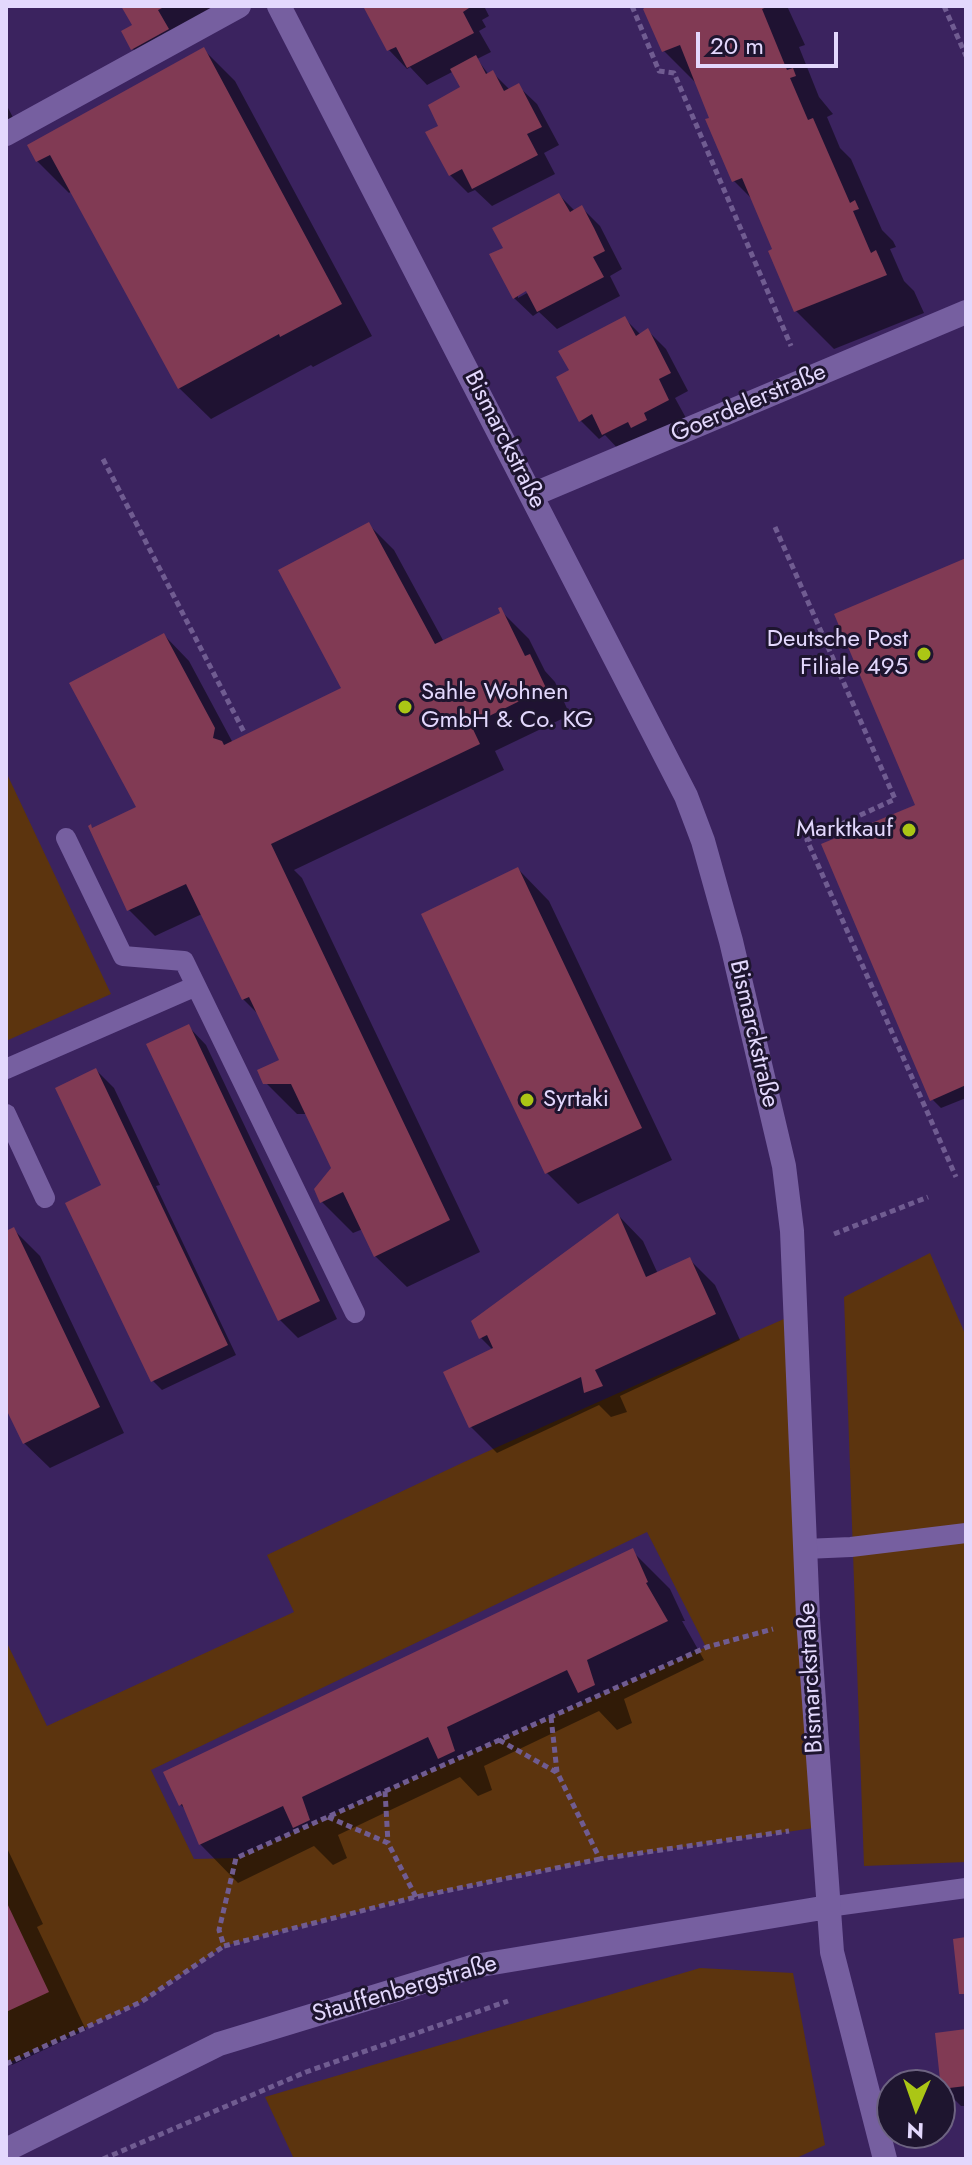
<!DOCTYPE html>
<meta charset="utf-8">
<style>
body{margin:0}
#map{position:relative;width:972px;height:2165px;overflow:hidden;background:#3b235f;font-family:Jost,sans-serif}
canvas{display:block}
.frame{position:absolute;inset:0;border:8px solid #e3d8fd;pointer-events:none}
.north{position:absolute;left:876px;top:2069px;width:80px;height:80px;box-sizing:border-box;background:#1e152f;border:2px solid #6d6381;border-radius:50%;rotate:182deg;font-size:22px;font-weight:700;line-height:32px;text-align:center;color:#e3d8fd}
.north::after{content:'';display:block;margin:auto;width:28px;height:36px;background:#abc615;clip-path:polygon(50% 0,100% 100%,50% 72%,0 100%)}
.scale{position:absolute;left:696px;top:32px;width:142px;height:36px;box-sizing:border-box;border:4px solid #e3d8fd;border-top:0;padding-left:10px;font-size:24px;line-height:28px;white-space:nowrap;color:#e3d8fd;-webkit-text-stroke:6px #1e152f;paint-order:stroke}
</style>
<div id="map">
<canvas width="972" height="2165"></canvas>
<div class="frame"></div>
<div class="north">N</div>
<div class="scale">20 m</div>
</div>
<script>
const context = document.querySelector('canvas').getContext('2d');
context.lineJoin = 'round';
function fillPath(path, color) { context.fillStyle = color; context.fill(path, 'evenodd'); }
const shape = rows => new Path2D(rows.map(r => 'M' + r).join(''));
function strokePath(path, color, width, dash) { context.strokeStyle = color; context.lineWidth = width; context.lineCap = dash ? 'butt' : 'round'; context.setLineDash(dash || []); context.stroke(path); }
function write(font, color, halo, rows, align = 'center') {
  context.font = font + ' Jost,sans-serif'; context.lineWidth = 6; context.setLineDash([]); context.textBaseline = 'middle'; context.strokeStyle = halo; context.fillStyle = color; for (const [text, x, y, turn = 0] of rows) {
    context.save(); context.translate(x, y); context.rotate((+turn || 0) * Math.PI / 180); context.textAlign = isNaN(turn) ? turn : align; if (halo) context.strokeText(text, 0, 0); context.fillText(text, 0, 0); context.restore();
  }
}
const green = shape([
 [6,772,111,994,6,1041],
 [930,1253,966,1336,966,1862,864,1866,844,1297],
 [795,1314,821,1827,600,1859,416,1897,224,1946,141,2002,6,2064,6,1641,47,1726,294,1612,267,1555,464,1462],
 [647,1532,706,1647,236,1858,194,1859,151,1770],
 [700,1968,793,1973,825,2145,794,2159,294,2159,265,2097]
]);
const shadow = shape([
 [124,6,216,6,141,57,132,48,134,26],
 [373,6,484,6,489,16,482,20,486,27,479,31,491,52,477,59,489,75,493,73,510,90,518,86,537,104,559,145,544,153,555,174,492,206,475,190,468,193,450,175,441,126,464,88,454,71,427,85,410,67,407,69,389,50,367,9],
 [649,6,787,6,805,45,799,47,819,97,833,114,827,117,840,148,851,159,882,230,893,241,896,247,890,249,904,281,914,291,924,313,834,349,796,311,775,250,753,200,734,181,698,85,664,51],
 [203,49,235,81,372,336,313,367,311,365,211,419,179,388,72,191,69,193,37,161],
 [6,104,20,131,6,138],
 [559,195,575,211,582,208,600,226,622,269,610,276,620,296,557,329,539,312,533,316,514,298,506,249],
 [534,285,536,288,518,298,518,294],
 [624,318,641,335,648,331,666,349,688,391,675,398,686,418,622,453,605,435,599,439,581,421,572,371],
 [368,524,394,550,444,642,503,613,529,639,545,671,555,682,570,715,495,751,504,770,294,870,302,878,480,1252,407,1287,375,1256,363,1229,353,1233,322,1202,333,1168,308,1114,297,1114,265,1082,282,1061,261,1017,243,999,202,914,155,936,129,910,91,830,138,808,164,635,189,661,233,743,344,689],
 [966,560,966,1098,941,1108,932,1099,918,806],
 [518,869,549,901,672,1160,578,1204,547,1173],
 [188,1026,206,1045,337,1319,298,1338,280,1320],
 [96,1070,114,1088,160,1185,156,1186,236,1355,162,1390,153,1381,68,1204,105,1186],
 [618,1215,643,1241,658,1274,689,1259,715,1285,740,1340,620,1396,627,1412,611,1417,599,1405,497,1453,471,1427,446,1373,493,1350,481,1338],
 [14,1230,40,1256,124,1433,50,1468,24,1443,6,1404,6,1234],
 [632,1551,670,1589,685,1621,682,1621,704,1660,624,1699,632,1723,617,1730,599,1711,484,1766,492,1790,478,1796,460,1777,338,1835,347,1858,333,1865,314,1846,238,1883,200,1844,186,1810,181,1805,166,1773],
 [6,1846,43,1924,37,1927,86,2030,12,2065,6,2059],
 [966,2031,966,2106,961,2106,943,2088]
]);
const building = shape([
 [121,6,166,6,158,10,169,29,131,50,121,31,132,25],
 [368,6,468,6,469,8,463,12,474,33,407,68,396,47,387,51,364,8],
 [647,6,769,6,762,9,787,70,793,68,796,76,790,78,808,120,813,118,850,203,855,200,859,209,853,211,871,253,876,250,887,275,794,312,768,251,772,249,742,178,732,182,705,119,709,118,680,45,662,52,643,9],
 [204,47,342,304,280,337,279,334,178,389,50,155,36,162,27,145],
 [476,55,486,74,493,70,504,91,519,83,542,127,527,134,538,155,472,189,462,169,449,176,425,132,438,126,428,105,460,87,450,69],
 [559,193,570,212,582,205,594,228,605,251,593,257,604,277,537,312,526,291,513,299,489,254,503,248,492,228],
 [625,316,636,336,648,328,671,373,659,379,669,400,644,413,647,420,631,428,628,422,602,435,592,414,579,422,556,377,569,370,558,351],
 [369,522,435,644,500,613,498,608,501,607,525,656,530,654,546,688,471,725,480,744,271,844,450,1220,374,1257,343,1192,320,1203,314,1189,331,1168,291,1084,263,1084,257,1070,279,1060,249,997,242,1000,186,884,127,911,88,826,91,824,92,828,136,807,69,683,164,633,215,728,213,738,222,741,224,745,341,688,278,570],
 [966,558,966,1085,930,1101,821,844,915,805,834,614],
 [518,867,642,1128,545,1174,421,914],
 [189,1024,320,1301,278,1321,146,1044],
 [96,1068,228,1345,151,1382,65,1203,101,1185,55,1088],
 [618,1213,646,1277,690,1257,716,1314,595,1370,603,1386,584,1393,581,1377,469,1428,443,1372,493,1348,487,1335,479,1339,471,1321],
 [14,1227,100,1407,23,1444,6,1409,6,1231],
 [633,1548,648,1582,646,1583,668,1621,587,1660,595,1685,578,1693,567,1670,447,1727,455,1751,438,1759,428,1737,302,1797,310,1820,293,1828,283,1806,199,1845,182,1804,179,1806,163,1772],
 [6,1901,49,1992,6,2012],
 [966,1937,966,1994,959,1994,953,1939],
 [966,2029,966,2086,941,2089,935,2033]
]);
const path = shape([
 [632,6,659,71,674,73,791,346],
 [944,6,966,56],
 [103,459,245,734],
 [775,527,895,799,807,840,956,1177],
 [834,1234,928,1197],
 [551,1717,557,1772,600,1859,789,1831],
 [499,1740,556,1772],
 [385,1791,388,1843],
 [328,1817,388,1843,416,1897],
 [600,1859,416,1897,224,1946,219,1930,236,1858,707,1647,773,1629],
 [6,2064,141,2002,224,1946],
 [103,2159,306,2072,508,2001]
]);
const service = shape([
 [66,838,123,956,184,961,355,1313],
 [6,1069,196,986],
 [6,1114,45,1198],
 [805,1549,851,1547,966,1533],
 [828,1907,966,1888]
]);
const minor = shape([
 [279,6,686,796,703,841,731,941,784,1166,792,1231,808,1618,832,1952,885,2159],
 [6,134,239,6],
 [532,495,966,312],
 [6,2150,219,2044,475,1966,828,1907]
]);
const markers = [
 [924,654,8,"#abc615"],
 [405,707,8,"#abc615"],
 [909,830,8,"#abc615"],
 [527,1100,8,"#abc615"]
];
const streetNames = [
 ["Goerdelerstraße",749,404,-23],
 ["Bismarckstraße",504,440,63],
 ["Bismarckstraße",753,1034,77],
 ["Bismarckstraße",812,1678,-93],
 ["Stauffenbergstraße",405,1990,-16]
];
const poiNames = [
 ["Deutsche Post",908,640],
 ["Filiale 495",908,668],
 ["Sahle Wohnen",421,693,"left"],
 ["GmbH & Co. KG",421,721,"left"],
 ["Marktkauf",893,830],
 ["Syrtaki",543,1100,"left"]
];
fillPath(green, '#5c340e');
fillPath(shadow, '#0007');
fillPath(building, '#813a54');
strokePath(path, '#705c91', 5, [6, 4]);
strokePath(service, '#765fa0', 20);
strokePath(minor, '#765fa0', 24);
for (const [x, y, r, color] of markers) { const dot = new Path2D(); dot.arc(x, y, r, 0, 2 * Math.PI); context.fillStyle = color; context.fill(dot); strokePath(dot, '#1e152f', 3); }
write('24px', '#e3d8fd', '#1e152f', streetNames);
write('24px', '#e3d8fd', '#1e152f', poiNames, 'right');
</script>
